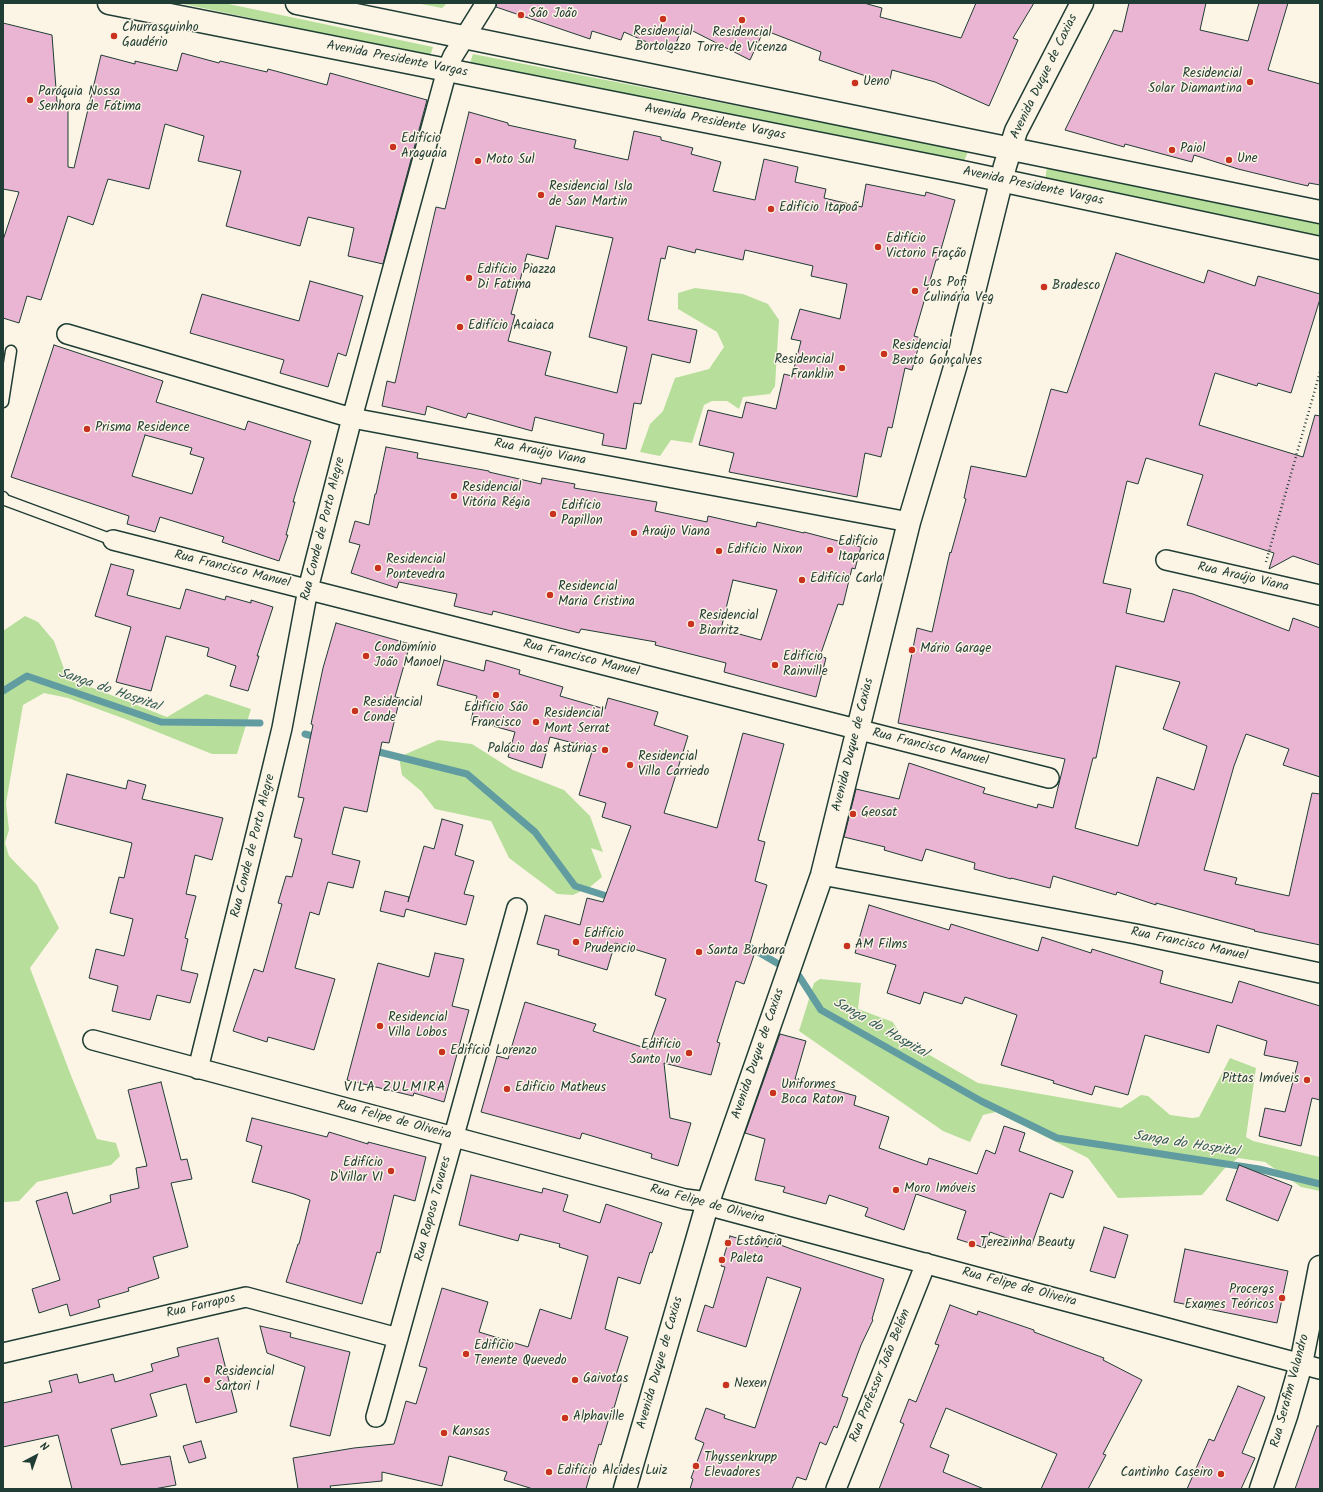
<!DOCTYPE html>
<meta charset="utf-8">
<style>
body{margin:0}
#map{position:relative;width:1323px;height:1492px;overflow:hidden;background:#fcf5e5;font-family:Kalam,sans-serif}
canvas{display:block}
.frame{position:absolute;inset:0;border:4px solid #1f3d34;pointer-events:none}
.north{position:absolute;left:16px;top:1436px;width:40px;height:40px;-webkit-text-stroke:3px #fcf5e5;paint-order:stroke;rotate:41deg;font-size:11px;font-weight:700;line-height:16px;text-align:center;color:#1f3d34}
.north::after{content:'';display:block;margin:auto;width:14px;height:18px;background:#1f3d34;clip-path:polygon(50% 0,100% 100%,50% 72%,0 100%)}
</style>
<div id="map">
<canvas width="1323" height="1492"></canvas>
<div class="frame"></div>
<div class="north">N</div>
</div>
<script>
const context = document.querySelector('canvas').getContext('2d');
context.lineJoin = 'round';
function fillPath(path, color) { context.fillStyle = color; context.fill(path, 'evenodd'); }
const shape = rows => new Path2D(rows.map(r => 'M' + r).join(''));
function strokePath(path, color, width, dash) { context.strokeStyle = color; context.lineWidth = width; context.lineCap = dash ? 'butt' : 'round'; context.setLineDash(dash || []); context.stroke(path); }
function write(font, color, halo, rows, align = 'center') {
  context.font = font + ' Kalam,sans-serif'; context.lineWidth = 3; context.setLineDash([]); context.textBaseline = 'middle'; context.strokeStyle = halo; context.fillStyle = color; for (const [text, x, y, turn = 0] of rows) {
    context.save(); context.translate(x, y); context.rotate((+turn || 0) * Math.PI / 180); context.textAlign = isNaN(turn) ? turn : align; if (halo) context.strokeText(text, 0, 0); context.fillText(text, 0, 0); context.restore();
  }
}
const green = shape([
 [179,3,224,3,433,47,430,56],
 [416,3,447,3,442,8],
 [473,54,968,151,964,162,470,63],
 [1047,167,1320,224,1320,236,1045,180],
 [695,288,743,294,768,304,779,320,775,386,770,394,743,397,739,409,727,401,712,401,704,405,692,443,671,440,660,456,640,452,650,424,663,411,675,378,709,369,724,347,717,332,678,309,678,293],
 [25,616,38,622,54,641,67,677,78,682,167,717,206,694,251,709,237,754,212,754,125,719,68,698,44,693,23,705,6,803,9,830,5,843,9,856,37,885,59,928,30,968,72,1078,97,1139,116,1143,120,1156,111,1165,37,1182,19,1201,5,1202,3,1201,3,631],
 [438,740,472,744,513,770,564,790,590,816,603,852,591,848,602,877,590,887,573,895,557,894,509,858,491,821,435,809,421,791,402,775,399,757],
 [820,979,861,983,858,1009,893,1022,902,1038,907,1042,978,1083,1121,1108,1141,1095,1148,1096,1170,1115,1192,1118,1199,1117,1230,1058,1256,1068,1246,1137,1253,1141,1320,1157,1320,1191,1301,1187,1265,1162,1238,1158,1225,1168,1202,1195,1118,1198,1088,1158,996,1112,983,1115,970,1142,943,1131,799,1031,814,983]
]);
const stream = shape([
 [3,691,27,676,161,722,260,723],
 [305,734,320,738],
 [371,750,467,774,535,832,575,886,613,898],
 [741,942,799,976,821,1010,981,1101,1057,1138,1259,1169,1320,1184]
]);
const building = shape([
 [497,3,864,3,882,8,880,17,961,38,976,3,1034,3,1013,38,1018,40,989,106,935,82,892,70,889,84,819,60,821,52,764,30,750,60,683,26,672,53,624,32,621,40,592,31,590,39,496,7,497,3],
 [1129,3,1206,3,1200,30,1248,41,1259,3,1288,3,1268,70,1320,84,1320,185,1309,183,1308,186,1295,183,1238,169,1194,155,1192,162,1125,144,1124,147,1065,130,1114,30,1122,32,1129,3],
 [3,23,52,35,57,102,68,104,68,167,74,168,101,55,135,64,135,61,177,71,182,53,219,63,220,61,267,72,268,69,327,85,330,73,427,100,383,264,348,256,354,228,308,217,300,246,226,226,241,171,198,161,204,136,165,124,149,189,108,179,93,225,68,216,41,300,27,296,19,323,3,318,3,240,19,192,3,189,3,23],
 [469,112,508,123,508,125,576,140,574,148,628,160,634,131,661,137,661,140,693,148,691,154,721,162,713,191,755,200,764,159,798,167,795,182,826,189,824,198,862,207,866,184,925,196,926,192,955,200,938,260,936,260,914,336,921,338,912,370,905,368,892,428,888,427,881,457,865,453,857,497,729,472,734,453,699,445,708,410,742,418,746,402,776,409,784,374,792,376,801,341,791,339,800,309,840,319,847,284,811,276,813,266,745,250,743,260,696,249,695,253,668,246,665,259,661,258,648,320,697,330,690,363,652,354,641,404,634,403,626,449,602,445,604,434,535,417,532,431,468,413,466,418,427,406,425,415,382,406,387,381,395,383,436,207,445,209,469,112],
 [556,226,613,238,589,337,627,347,617,393,545,375,551,352,508,341,515,315,511,314,527,254,548,259,556,226],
 [1116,253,1204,283,1208,270,1255,286,1258,276,1320,294,1320,299,1291,393,1258,383,1257,386,1215,373,1199,425,1303,457,1315,415,1320,416,1320,565,1293,556,1269,569,1274,553,1187,525,1203,475,1146,458,1138,484,1127,481,1103,583,1131,589,1126,613,1164,622,1173,589,1193,594,1289,631,1293,618,1320,628,1320,777,1283,765,1289,749,1246,734,1234,766,1204,870,1237,878,1235,884,1289,896,1312,793,1320,794,1320,945,1254,931,1255,930,1156,903,1156,905,1117,892,1116,895,1053,876,1050,888,1011,878,1011,879,974,869,975,863,926,849,922,861,884,850,885,847,844,837,856,789,899,799,909,763,985,788,983,793,1037,808,1038,804,1053,808,1065,759,898,723,917,628,932,632,950,552,951,553,966,499,964,498,971,466,1026,477,1051,389,1067,393,1116,253],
 [1116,666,1180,682,1163,729,1207,746,1194,790,1157,777,1138,846,1075,828,1093,758,1096,758,1116,666],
 [310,281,363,296,346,356,338,353,328,387,280,373,284,360,190,333,202,294,299,321,310,281],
 [54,345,163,381,156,402,245,430,248,421,311,441,293,502,295,502,286,535,288,535,279,561,222,542,224,537,160,517,155,532,127,524,129,516,11,477,54,345],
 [145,435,192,448,190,454,204,458,192,494,132,476,145,435],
 [386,447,418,453,417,458,489,471,489,472,541,484,542,478,575,484,574,488,657,502,655,511,707,522,708,516,756,527,757,522,804,533,804,532,861,547,855,569,852,568,843,605,838,604,820,656,826,658,816,697,724,672,726,663,655,645,656,642,581,629,579,633,493,611,492,615,454,606,457,594,399,582,397,588,351,573,360,545,349,542,355,521,369,525,375,494,376,494,386,447],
 [733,580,777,590,761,640,721,629,733,580],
 [111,564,134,570,127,595,180,609,186,589,225,600,226,596,251,603,251,600,273,607,257,656,259,656,248,691,230,686,236,666,207,656,209,648,166,636,151,691,116,682,131,627,95,616,111,564],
 [336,623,410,644,395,697,400,698,389,743,382,742,367,812,344,807,332,854,360,861,353,888,328,882,319,915,310,912,295,968,335,979,314,1050,268,1037,267,1042,233,1031,254,969,263,972,282,904,278,903,286,876,292,877,302,839,294,837,304,798,298,797,313,725,311,724,323,668,336,623],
 [444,660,484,671,486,660,520,670,519,674,563,687,560,696,605,709,608,698,658,712,654,725,688,736,664,813,717,828,743,733,784,744,758,840,765,842,755,881,767,885,748,950,755,952,744,984,736,981,717,1042,720,1043,711,1075,664,1063,670,1118,691,1123,678,1166,651,1158,652,1154,582,1133,580,1139,481,1112,497,1056,508,1059,525,1002,596,1024,593,1031,648,1049,666,999,655,995,666,959,615,943,607,970,558,955,559,950,537,944,545,915,580,925,587,898,603,902,631,826,602,817,606,803,579,795,593,748,550,737,542,768,508,757,515,732,471,720,477,696,437,685,444,660],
 [67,774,126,789,128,780,146,785,142,799,223,818,212,860,195,855,186,894,196,896,185,938,188,939,181,970,198,974,190,1003,157,995,150,1020,112,1011,118,986,89,978,96,949,124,956,133,919,110,913,119,877,124,878,132,843,55,823,67,774],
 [442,819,463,825,455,855,474,861,464,894,474,896,466,925,406,909,404,917,380,911,385,891,409,897,408,902,424,846,434,849,442,819],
 [869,905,949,930,951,924,1038,951,1042,937,1091,953,1092,949,1163,971,1160,983,1232,1003,1239,981,1320,1006,1320,1100,1312,1098,1301,1146,1259,1136,1265,1108,1285,1112,1298,1062,1264,1055,1267,1041,1217,1025,1209,1053,1145,1035,1128,1095,1095,1086,1092,1095,1053,1083,1054,1081,1001,1065,1017,1015,965,997,962,1004,924,992,920,1004,887,993,896,965,855,953,869,905],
 [435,953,464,959,452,1006,469,1010,444,1102,414,1093,413,1096,347,1080,378,963,429,977,435,953],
 [780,1034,806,1041,795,1079,856,1096,854,1105,889,1117,879,1148,927,1165,929,1158,977,1174,986,1150,995,1154,1004,1126,1025,1133,1019,1151,1073,1171,1063,1198,1050,1193,1031,1247,990,1232,985,1248,957,1239,966,1211,916,1194,904,1230,865,1216,868,1208,829,1195,826,1204,783,1192,785,1187,755,1180,765,1139,745,1133,780,1034],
 [161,1082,181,1160,187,1159,192,1179,171,1183,188,1247,153,1257,159,1278,128,1288,129,1291,98,1300,100,1307,70,1316,67,1304,39,1313,32,1289,60,1280,36,1201,67,1192,73,1214,111,1202,110,1195,139,1188,136,1168,147,1166,128,1090,161,1082],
 [252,1118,327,1137,329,1132,368,1144,368,1142,426,1157,415,1201,394,1195,380,1253,377,1252,362,1304,286,1282,298,1244,299,1244,310,1200,294,1194,252,1182,262,1146,246,1141,252,1118],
 [1239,1165,1292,1186,1278,1221,1226,1200,1239,1165],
 [471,1175,542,1193,543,1188,568,1195,563,1211,600,1223,606,1204,662,1223,652,1253,650,1252,640,1284,618,1277,605,1329,628,1337,616,1375,623,1377,614,1408,612,1408,601,1445,599,1444,586,1489,533,1489,504,1480,507,1472,449,1456,442,1486,382,1472,382,1481,330,1486,331,1489,298,1489,293,1458,354,1448,394,1444,406,1401,416,1404,427,1368,419,1366,442,1288,488,1302,479,1332,528,1347,540,1309,571,1319,588,1256,559,1247,560,1244,520,1234,518,1241,459,1225,471,1175],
 [1104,1227,1128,1235,1115,1278,1090,1271,1104,1227],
 [730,1236,768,1247,770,1241,794,1250,884,1279,872,1319,873,1320,861,1345,842,1396,848,1398,837,1428,834,1426,826,1445,820,1442,806,1480,797,1477,792,1489,690,1489,693,1479,691,1478,704,1443,695,1439,706,1408,725,1415,724,1418,755,1428,801,1288,767,1277,746,1347,697,1331,705,1305,713,1308,725,1267,721,1266,730,1236],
 [1185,1249,1288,1271,1277,1323,1174,1302,1185,1249],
 [950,1305,977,1315,978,1311,1034,1330,1034,1332,1104,1358,1103,1360,1142,1380,1103,1454,1106,1455,1088,1489,1041,1489,1057,1454,946,1408,930,1447,949,1455,943,1472,984,1489,879,1489,904,1424,900,1422,909,1399,916,1402,939,1345,935,1344,950,1305],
 [260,1326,291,1333,290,1337,350,1352,330,1436,290,1426,305,1367,267,1353,260,1326],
 [218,1338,237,1412,196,1423,186,1384,150,1394,157,1416,111,1429,121,1465,170,1456,176,1485,154,1489,72,1489,58,1435,3,1447,3,1403,52,1392,49,1381,77,1374,79,1383,113,1374,115,1382,153,1371,151,1364,179,1356,177,1348,218,1338],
 [1238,1386,1265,1397,1242,1453,1255,1458,1241,1489,1187,1489,1209,1439,1214,1441,1238,1386],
 [1317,1426,1320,1426,1320,1489,1295,1489,1317,1426],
 [201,1441,206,1458,189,1463,183,1446,201,1441]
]);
const path = shape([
 [1266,562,1320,372]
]);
const lane = shape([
 [3,402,11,351],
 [3,497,5,500,113,540]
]);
const street = shape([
 [67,334,352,418,909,522],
 [113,540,1049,778],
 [1166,560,1320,595],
 [822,875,1136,934,1320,973],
 [93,1040,685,1199,708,1202,718,1208,1320,1369],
 [198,1069,270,778,282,728,308,589,352,418,447,70,453,56,486,3],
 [3,1353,246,1297,398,1338],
 [376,1417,517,908],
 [836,1489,926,1263]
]);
const secondary = shape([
 [109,3,962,172,1320,248],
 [297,3,1320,212],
 [625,1489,708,1202,822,875,909,522,956,364,1005,166,1016,131,1082,3],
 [1261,1489,1286,1416,1301,1364,1320,1267]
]);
const markers = [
 [521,15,4,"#c8321e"],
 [663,19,4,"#c8321e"],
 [742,20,4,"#c8321e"],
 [114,36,4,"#c8321e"],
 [1250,82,4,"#c8321e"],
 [855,83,4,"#c8321e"],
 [30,100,4,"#c8321e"],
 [393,147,4,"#c8321e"],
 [1172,150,4,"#c8321e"],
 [1229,160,4,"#c8321e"],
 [478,161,4,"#c8321e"],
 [541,195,4,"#c8321e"],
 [771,209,4,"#c8321e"],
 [878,247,4,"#c8321e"],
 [469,278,4,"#c8321e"],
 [1044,287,4,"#c8321e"],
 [915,291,4,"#c8321e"],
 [460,327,4,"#c8321e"],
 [884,354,4,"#c8321e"],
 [842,368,4,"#c8321e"],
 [87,429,4,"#c8321e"],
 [454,496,4,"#c8321e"],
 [553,514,4,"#c8321e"],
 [634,533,4,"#c8321e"],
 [830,550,4,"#c8321e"],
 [719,551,4,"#c8321e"],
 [378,568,4,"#c8321e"],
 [802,580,4,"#c8321e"],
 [550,595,4,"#c8321e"],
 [691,624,4,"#c8321e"],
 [912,650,4,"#c8321e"],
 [366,656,4,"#c8321e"],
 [775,665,4,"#c8321e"],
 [496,695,4,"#c8321e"],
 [355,711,4,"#c8321e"],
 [536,722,4,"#c8321e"],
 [605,750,4,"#c8321e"],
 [630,765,4,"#c8321e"],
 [853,814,4,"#c8321e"],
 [576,942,4,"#c8321e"],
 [847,946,4,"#c8321e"],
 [699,952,4,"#c8321e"],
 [380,1026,4,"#c8321e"],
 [442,1052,4,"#c8321e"],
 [689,1053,4,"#c8321e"],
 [1307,1080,4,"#c8321e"],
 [507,1089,4,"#c8321e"],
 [773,1093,4,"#c8321e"],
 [391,1171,4,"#c8321e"],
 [896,1190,4,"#c8321e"],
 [728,1243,4,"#c8321e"],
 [972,1244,4,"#c8321e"],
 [722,1260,4,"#c8321e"],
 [1282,1298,4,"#c8321e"],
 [466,1354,4,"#c8321e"],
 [207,1380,4,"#c8321e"],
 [575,1380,4,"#c8321e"],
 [726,1385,4,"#c8321e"],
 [565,1418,4,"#c8321e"],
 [444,1433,4,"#c8321e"],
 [696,1466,4,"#c8321e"],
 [549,1472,4,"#c8321e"],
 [1221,1474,4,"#c8321e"]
];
const poiNames = [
 ["São João",529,15],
 ["Churrasquinho",122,29],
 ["Gaudério",122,44],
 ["Residencial",663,33,"center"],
 ["Bortolazzo",663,48,"center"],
 ["Residencial",742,34,"center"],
 ["Torre de Vicenza",742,49,"center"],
 ["Residencial",1242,75,"right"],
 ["Solar Diamantina",1242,90,"right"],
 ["Ueno",863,83],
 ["Paróquia Nossa",38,93],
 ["Senhora de Fátima",38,108],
 ["Edifício",401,140],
 ["Araguaia",401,155],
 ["Paiol",1180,150],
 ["Une",1237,160],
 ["Moto Sul",486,161],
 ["Residencial Isla",549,188],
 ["de San Martin",549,203],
 ["Edifício Itapoã",779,209],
 ["Edifício",886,240],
 ["Victorio Fração",886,255],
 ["Edifício Piazza",477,271],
 ["Di Fatima",477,286],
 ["Los Pofi",923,284],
 ["Culinária Veg",923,299],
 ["Bradesco",1052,287],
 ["Edifício Acaiaca",468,327],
 ["Residencial",892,347],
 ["Bento Gonçalves",892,362],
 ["Residencial",834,361,"right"],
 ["Franklin",834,376,"right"],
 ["Prisma Residence",95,429],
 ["Residencial",462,489],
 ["Vitória Régia",462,504],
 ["Edifício",561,507],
 ["Papillon",561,522],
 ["Araújo Viana",642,533],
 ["Edifício",838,543],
 ["Itaparica",838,558],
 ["Edifício Nixon",727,551],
 ["Residencial",386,561],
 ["Pontevedra",386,576],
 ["Edifício Carla",810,580],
 ["Residencial",558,588],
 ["Maria Cristina",558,603],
 ["Residencial",699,617],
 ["Biarritz",699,632],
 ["Condomínio",374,649],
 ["João Manoel",374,664],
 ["Mário Garage",920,650],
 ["Edifício",783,658],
 ["Rainville",783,673],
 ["Residencial",363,704],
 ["Conde",363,719],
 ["Edifício São",496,709,"center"],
 ["Francisco",496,724,"center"],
 ["Residencial",544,715],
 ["Mont Serrat",544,730],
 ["Palácio das Astúrias",597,750,"right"],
 ["Residencial",638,758],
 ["Villa Carriedo",638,773],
 ["Geosat",861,814],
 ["Edifício",584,935],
 ["Prudencio",584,950],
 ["AM Films",855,946],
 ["Santa Barbara",707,952],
 ["Residencial",388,1019],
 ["Villa Lobos",388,1034],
 ["Edifício",681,1046,"right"],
 ["Santo Ivo",681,1061,"right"],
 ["Edifício Lorenzo",450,1052],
 ["Pittas Imóveis",1299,1080,"right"],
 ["Uniformes",781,1086],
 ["Boca Raton",781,1101],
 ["Edifício Matheus",515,1089],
 ["Edifício",383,1164,"right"],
 ["D'Villar VI",383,1179,"right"],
 ["Moro Imóveis",904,1190],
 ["Estância",736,1243],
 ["Terezinha Beauty",980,1244],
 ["Paleta",730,1260],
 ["Procergs",1274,1291,"right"],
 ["Exames Teóricos",1274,1306,"right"],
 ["Edifício",474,1347],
 ["Tenente Quevedo",474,1362],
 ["Residencial",215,1373],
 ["Sartori I",215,1388],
 ["Gaivotas",583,1380],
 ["Nexen",734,1385],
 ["Alphaville",573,1418],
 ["Kansas",452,1433],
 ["Thyssenkrupp",704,1459],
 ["Elevadores",704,1474],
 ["Edifício Alcides Luiz",557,1472],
 ["Cantinho Caseiro",1213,1474,"right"]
];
const streetNames = [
 ["Avenida Presidente Vargas",397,60,11],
 ["Avenida Duque de Caxias",1045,77,-64],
 ["Avenida Presidente Vargas",715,123,11],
 ["Avenida Presidente Vargas",1033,187,12],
 ["Rua Araújo Viana",540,453,11],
 ["Rua Conde de Porto Alegre",324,529,-76],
 ["Rua Francisco Manuel",232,570,14],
 ["Rua Araújo Viana",1243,578,13],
 ["Rua Francisco Manuel",581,659,14],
 ["Avenida Duque de Caxias",854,745,-76],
 ["Rua Francisco Manuel",930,748,14],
 ["Rua Conde de Porto Alegre",254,846,-76],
 ["Rua Francisco Manuel",1189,945,12],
 ["Avenida Duque de Caxias",759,1054,-71],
 ["Rua Felipe de Oliveira",394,1121,15],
 ["Rua Felipe de Oliveira",707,1205,15],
 ["Rua Raposo Tavares",434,1209,-75],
 ["Rua Felipe de Oliveira",1019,1288,15],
 ["Rua Farrapos",201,1307,-13],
 ["Avenida Duque de Caxias",661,1363,-74],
 ["Rua Professor João Belém",881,1376,-68],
 ["Rua Serafim Valandro",1291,1391,-75]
];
const waterNames = [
 ["Sanga do Hospital",109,691,19],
 ["Sanga do Hospital",880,1029,30],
 ["Sanga do Hospital",1186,1145,9]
];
const neighbourhoodNames = [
 ["VILA ZULMIRA",395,1089]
];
fillPath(green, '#b7df9b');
strokePath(stream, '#619ca1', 7);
fillPath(building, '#e9b5d2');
strokePath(building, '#1f3d34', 1);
strokePath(lane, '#1f3d34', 13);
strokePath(street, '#1f3d34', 22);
strokePath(secondary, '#1f3d34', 25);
strokePath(path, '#1f3d34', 2.5, [1, 3]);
strokePath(lane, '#fcf5e5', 10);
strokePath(street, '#fcf5e5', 19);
strokePath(secondary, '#fcf5e5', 22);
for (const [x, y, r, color] of markers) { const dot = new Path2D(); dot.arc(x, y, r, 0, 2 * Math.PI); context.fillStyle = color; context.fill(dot); strokePath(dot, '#fcf5e5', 1.5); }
write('13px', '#1f3d34', '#fcf5e5', poiNames, 'left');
write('13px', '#1f3d34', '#fcf5e5', streetNames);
write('italic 14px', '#355d58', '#fcf5e5', waterNames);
context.letterSpacing = '1px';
write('14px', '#1f3d34', '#fcf5e5', neighbourhoodNames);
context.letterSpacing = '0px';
</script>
